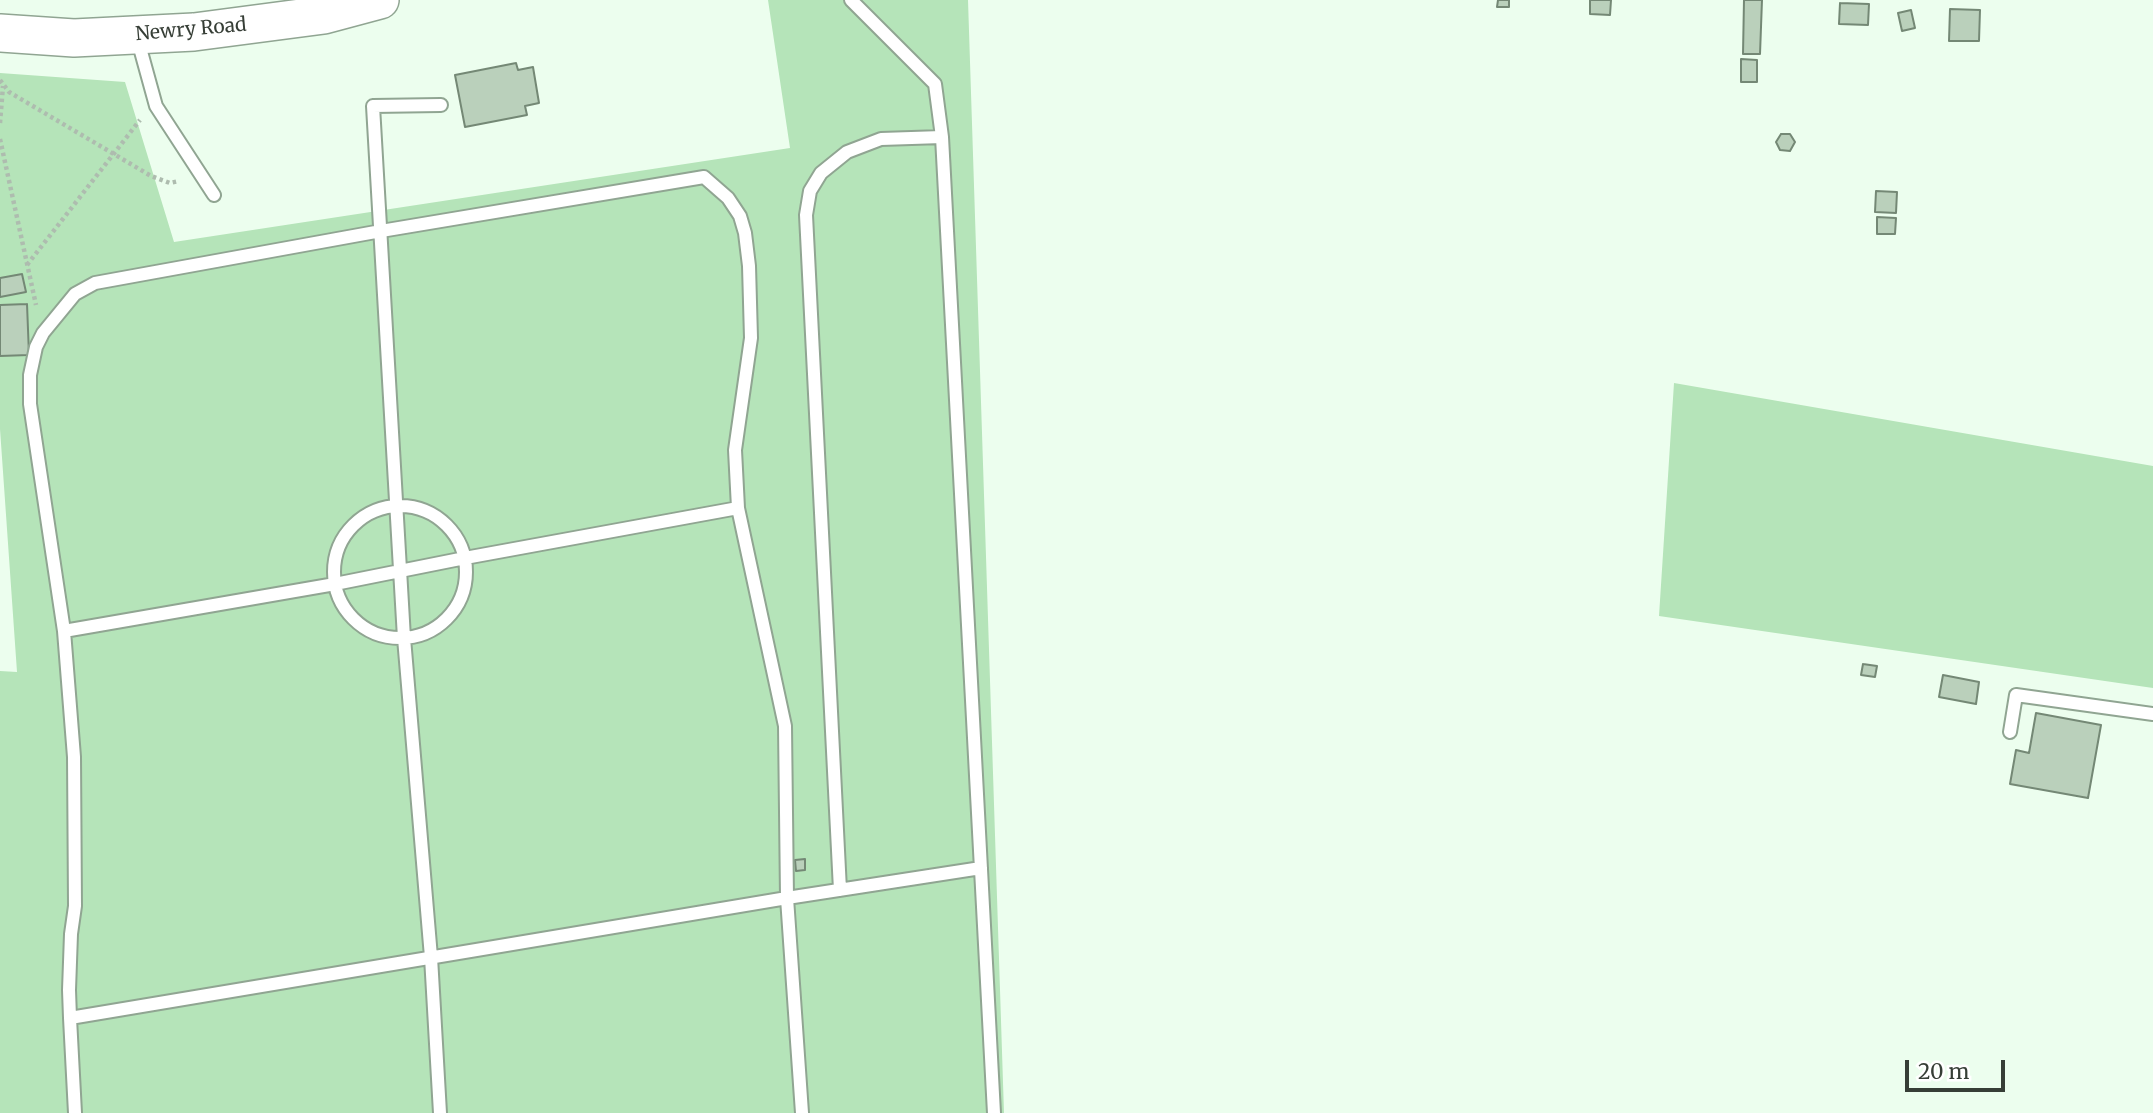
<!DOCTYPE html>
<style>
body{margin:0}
#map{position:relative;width:2153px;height:1113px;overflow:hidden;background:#ecfeee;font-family:Merriweather,serif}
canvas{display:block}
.scale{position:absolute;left:1905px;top:1060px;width:100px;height:32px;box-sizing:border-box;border:4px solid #363e36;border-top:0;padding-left:9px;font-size:21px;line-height:24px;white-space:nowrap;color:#363e36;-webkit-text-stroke:5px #fff;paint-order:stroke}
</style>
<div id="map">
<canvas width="2153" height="1113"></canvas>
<div class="scale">20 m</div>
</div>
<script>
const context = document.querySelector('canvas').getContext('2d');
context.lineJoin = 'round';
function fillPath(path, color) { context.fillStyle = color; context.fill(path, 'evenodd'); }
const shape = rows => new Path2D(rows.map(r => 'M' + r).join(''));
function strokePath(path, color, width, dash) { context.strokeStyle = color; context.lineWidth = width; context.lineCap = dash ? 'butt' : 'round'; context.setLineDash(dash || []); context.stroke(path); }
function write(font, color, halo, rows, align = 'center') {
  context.font = font + ' Merriweather,serif'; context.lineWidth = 6; context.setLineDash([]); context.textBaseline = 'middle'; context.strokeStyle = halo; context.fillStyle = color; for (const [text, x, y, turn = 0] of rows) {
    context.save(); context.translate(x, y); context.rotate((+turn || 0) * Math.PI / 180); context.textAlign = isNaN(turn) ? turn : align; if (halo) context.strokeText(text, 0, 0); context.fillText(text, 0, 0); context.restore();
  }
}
const green = shape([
 [768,0,968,0,1004,1113,0,1113,0,671,17,672,0,429,0,73,125,82,174,242,790,148],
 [1674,383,2153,466,2153,688,1659,616]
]);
const building = shape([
 [1498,0,1509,0,1509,7,1497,7,1498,0],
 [1590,0,1611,0,1610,15,1590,14,1590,0],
 [1744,0,1762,0,1760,54,1743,54,1744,0],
 [1840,3,1869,4,1868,25,1839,24,1840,3],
 [1950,9,1980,10,1979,41,1949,41,1950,9],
 [1911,10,1915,28,1902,31,1898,13,1911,10],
 [1741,59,1757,60,1757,82,1741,82,1741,59],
 [516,63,518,70,533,67,539,103,525,106,527,115,465,127,455,75,516,63],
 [1781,134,1790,134,1795,142,1790,151,1780,150,1776,142,1781,134],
 [1876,191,1897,192,1896,213,1875,212,1876,191],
 [1877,217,1896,218,1895,234,1877,234,1877,217],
 [22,274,26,292,0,297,0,278,22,274],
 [27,304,29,355,0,356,0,305,27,304],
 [1863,664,1877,666,1875,677,1861,675,1863,664],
 [1943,675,1979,682,1976,704,1939,697,1943,675],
 [2036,713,2101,725,2088,798,2010,784,2016,750,2029,753,2036,713],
 [805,859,805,870,796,871,795,860,805,859]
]);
const path = shape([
 [0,80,9,92,151,176,170,183,179,181],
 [0,123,3,86],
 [0,139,36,305],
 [27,265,140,120]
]);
const service = shape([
 [851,0,935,84,942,137,994,1113],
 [137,37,156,106,214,195],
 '334 572a66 66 0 1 1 132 0a66 66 0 1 1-132 0Z',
 [64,631,335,584,465,558,738,508,785,726,787,898,802,1113],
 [2010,732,2016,695,2153,714],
 [840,890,806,215,810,191,821,173,847,152,881,139,942,137],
 [70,1018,69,990,71,934,75,906,74,757,64,631,30,404,30,375,36,347,43,333,75,294,95,283,381,231,704,177,728,198,740,216,745,233,749,266,751,338,735,450,738,508],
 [75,1113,70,1018,787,898,981,868],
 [440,1113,431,957,404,638,373,106,441,105]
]);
const secondary = shape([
 [0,33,74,38,194,32,324,15,380,0]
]);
const streetNames = [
 ["Newry Road",191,30,-5]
];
fillPath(green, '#b5e4b9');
fillPath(building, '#bad0bb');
strokePath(building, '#748875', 2);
strokePath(service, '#90a592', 16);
strokePath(secondary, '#90a592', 40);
strokePath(path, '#aebcaf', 4.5, [3.5, 3.5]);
strokePath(service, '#fff', 12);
strokePath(secondary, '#fff', 37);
write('19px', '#363e36', '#fff', streetNames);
</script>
